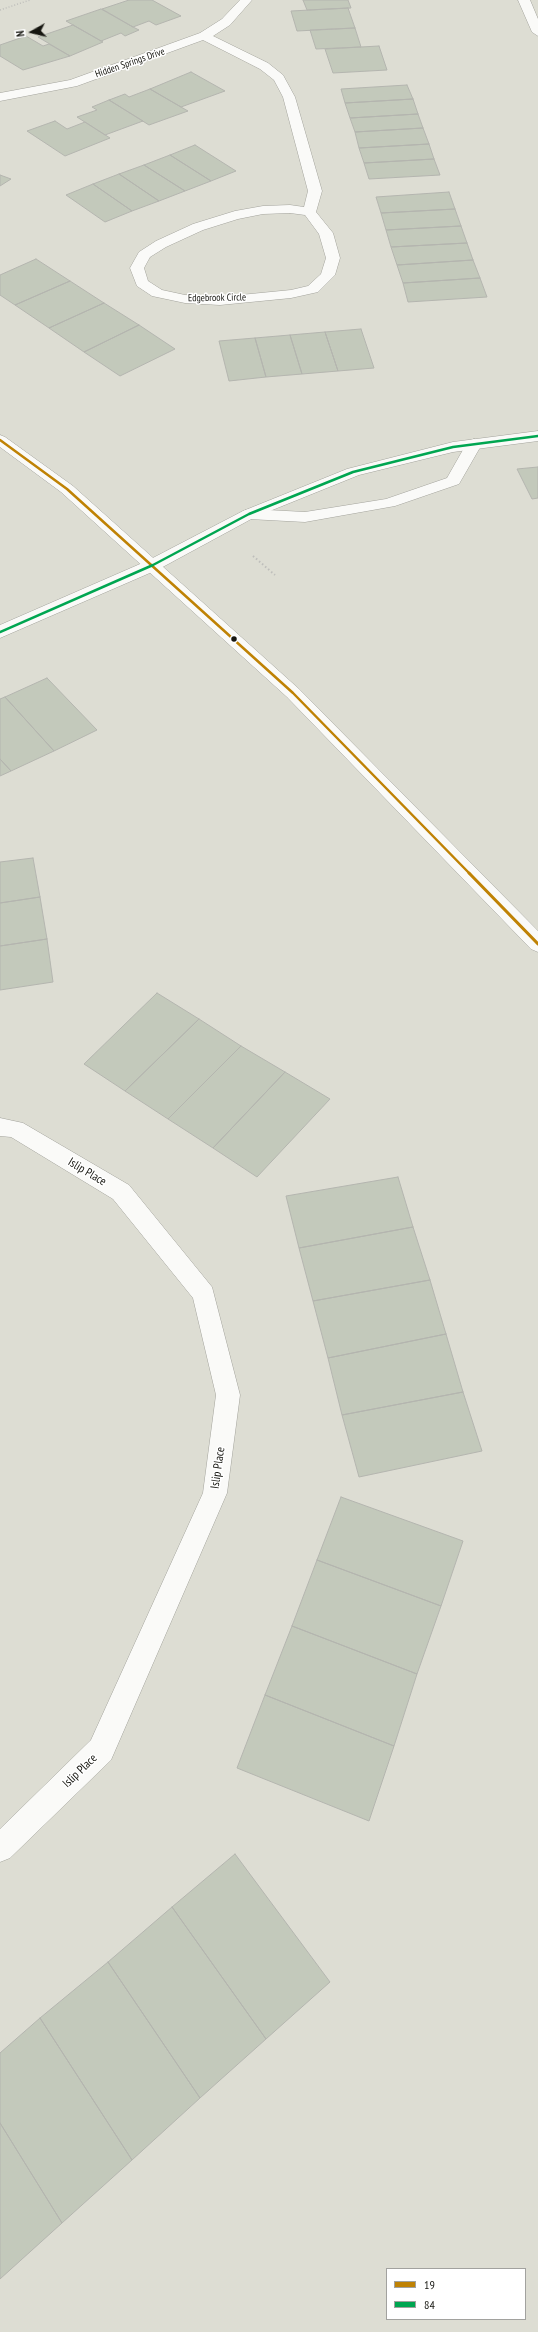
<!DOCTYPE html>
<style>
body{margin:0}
#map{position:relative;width:538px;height:2332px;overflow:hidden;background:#ddddd3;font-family:"PT Sans Narrow",sans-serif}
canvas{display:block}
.legend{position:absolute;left:386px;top:2268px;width:140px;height:52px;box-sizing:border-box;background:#fff;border:1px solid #a2a29f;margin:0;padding:5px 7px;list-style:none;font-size:12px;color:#161610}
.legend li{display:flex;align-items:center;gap:8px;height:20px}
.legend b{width:20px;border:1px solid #a2a29f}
.north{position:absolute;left:12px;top:12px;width:40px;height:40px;-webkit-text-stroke:3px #fff;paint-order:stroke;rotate:262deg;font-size:11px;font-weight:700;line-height:16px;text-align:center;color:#161610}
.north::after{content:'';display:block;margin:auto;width:14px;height:18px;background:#161610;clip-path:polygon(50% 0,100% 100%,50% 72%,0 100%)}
</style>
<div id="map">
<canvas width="538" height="2332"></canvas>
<ul class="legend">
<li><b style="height:5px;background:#bf8204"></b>19</li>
<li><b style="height:5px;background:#00a651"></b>84</li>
</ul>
<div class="north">N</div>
</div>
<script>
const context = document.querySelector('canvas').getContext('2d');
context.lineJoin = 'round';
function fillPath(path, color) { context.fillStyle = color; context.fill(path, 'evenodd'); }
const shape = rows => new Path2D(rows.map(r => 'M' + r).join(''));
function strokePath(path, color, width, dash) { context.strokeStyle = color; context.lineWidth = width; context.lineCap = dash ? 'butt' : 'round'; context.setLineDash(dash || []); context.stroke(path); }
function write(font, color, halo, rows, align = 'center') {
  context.font = font + ' "PT Sans Narrow",sans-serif'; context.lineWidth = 3; context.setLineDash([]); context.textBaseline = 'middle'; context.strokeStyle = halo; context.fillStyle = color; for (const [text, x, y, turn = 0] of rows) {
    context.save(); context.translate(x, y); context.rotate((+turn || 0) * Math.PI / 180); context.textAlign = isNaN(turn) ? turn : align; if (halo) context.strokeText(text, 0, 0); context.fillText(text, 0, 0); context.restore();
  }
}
const building = shape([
 [129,0,152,0,181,16,156,25,149,21,133,27,102,9,129,0],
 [303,0,348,0,351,8,307,10,303,0],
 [348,8,355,28,297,31,291,11,348,8],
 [101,9,133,27,139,30,125,36,121,33,101,41,66,21,101,9],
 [73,25,103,42,70,56,38,37,73,25],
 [355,28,361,47,316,49,310,30,355,28],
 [26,36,43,46,49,44,70,56,23,70,0,56,0,45,26,36],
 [379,46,387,70,333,73,325,49,379,46],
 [191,72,225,91,181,107,150,89,191,72],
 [407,85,413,99,345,103,341,89,407,85],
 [150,89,181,107,188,111,149,125,109,100,125,94,129,97,150,89],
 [413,99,418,114,350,118,345,103,413,99],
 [109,100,143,121,105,135,77,117,97,110,92,107,109,100],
 [418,114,423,128,355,132,350,118,418,114],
 [55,121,67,129,85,122,110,138,65,156,27,131,55,121],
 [423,128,429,144,359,148,355,132,423,128],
 [429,144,434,159,364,163,359,148,429,144],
 [195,145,236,171,211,181,170,155,195,145],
 [170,155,211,181,185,191,144,165,170,155],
 [434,159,440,175,369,179,364,163,434,159],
 [144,165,185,191,159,201,119,174,144,165],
 [119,174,159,201,132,211,93,184,119,174],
 [0,175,11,179,0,186,0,175],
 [93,184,132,211,105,222,66,195,93,184],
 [449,192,455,209,381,213,376,197,449,192],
 [455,209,461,226,386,230,381,213,455,209],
 [461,226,467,243,391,247,386,230,461,226],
 [467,243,473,260,397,265,391,247,467,243],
 [36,259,70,281,15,305,0,295,0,275,36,259],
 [473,260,480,278,403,283,397,265,473,260],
 [480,278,487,297,408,302,403,283,480,278],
 [70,281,104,303,49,328,15,305,70,281],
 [104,303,139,325,84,352,49,328,104,303],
 [139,325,175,349,120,376,84,352,139,325],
 [361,329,374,368,338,371,325,332,361,329],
 [325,332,338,371,302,374,290,335,325,332],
 [290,335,302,374,266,377,255,338,290,335],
 [255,338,266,377,229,381,219,341,255,338],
 [538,467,538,498,532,499,517,469,538,467],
 [47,678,97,730,54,751,5,697,47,678],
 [5,697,54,751,11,771,0,759,0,699,5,697],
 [0,759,11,771,0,776,0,759],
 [33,858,40,897,0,903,0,862,33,858],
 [40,897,47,939,0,946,0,903,40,897],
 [47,939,53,982,0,990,0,946,47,939],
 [157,993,199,1019,125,1091,84,1064,157,993],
 [199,1019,241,1046,168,1119,125,1091,199,1019],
 [241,1046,285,1072,213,1148,168,1119,241,1046],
 [285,1072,330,1099,257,1177,213,1148,285,1072],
 [398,1177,413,1227,299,1248,286,1196,398,1177],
 [413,1227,430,1280,313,1301,299,1248,413,1227],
 [430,1280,446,1334,328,1358,313,1301,430,1280],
 [446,1334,463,1392,342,1415,328,1358,446,1334],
 [463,1392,482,1451,359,1477,342,1415,463,1392],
 [341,1497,463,1541,441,1606,317,1560,341,1497],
 [317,1560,441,1606,417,1674,292,1626,317,1560],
 [292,1626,417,1674,394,1746,265,1695,292,1626],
 [265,1695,394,1746,369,1821,237,1768,265,1695],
 [235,1854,330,1982,266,2039,172,1907,235,1854],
 [172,1907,266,2039,200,2098,108,1962,172,1907],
 [108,1962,200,2098,132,2160,40,2018,108,1962],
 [40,2018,132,2160,62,2223,0,2123,0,2053,40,2018],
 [0,2123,62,2223,0,2279,0,2123]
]);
const pathFar1 = shape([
 [0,10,30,0]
]);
const path = shape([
 [253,556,275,575]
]);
const lane = shape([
 [474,439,480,441,482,444,459,484,395,506,305,522,249,519,243,517,241,514,243,511,249,509,305,512,386,499,447,478,468,441,474,439]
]);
const street = shape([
 [240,0,252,0,230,25,213,36,268,63,283,75,295,97,322,191,316,212,333,233,340,258,335,275,318,292,291,298,220,305,185,303,152,296,137,286,130,268,139,252,156,241,193,224,235,211,263,206,290,205,304,207,308,191,283,97,274,80,260,69,203,40,77,86,0,101,0,93,70,80,200,33,222,19,240,0],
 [290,213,305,215,319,234,326,258,321,274,308,286,291,290,220,297,185,295,162,290,148,281,144,268,150,257,166,247,203,230,238,219,263,214,290,213],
 [518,0,530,0,538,19,538,36,532,32,518,0],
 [538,431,538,441,453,452,359,475,255,517,159,569,0,638,0,625,147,561,243,511,347,469,453,442,538,431],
 [0,1118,23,1123,129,1185,212,1287,240,1395,227,1493,111,1760,10,1858,0,1862,0,1829,91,1740,203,1493,216,1395,193,1298,113,1199,11,1137,0,1136,0,1118]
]);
const secondary = shape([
 [0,435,5,437,73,486,299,689,538,931,538,952,531,949,287,697,61,492,0,447,0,435]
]);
const bus1Far1 = shape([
 [0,440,67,489,293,693,470,874]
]);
const bus1 = shape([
 [469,873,538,944]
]);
const bus2 = shape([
 [0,632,153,565,249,514,353,472,453,447,538,436]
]);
const markers = [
 [234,639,3.5,"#161610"]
];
const farStreetnames = [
 ["Hidden Springs Drive",130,63,-19],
 ["Edgebrook Circle",217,298,-1]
];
const streetNames = [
 ["Islip Place",87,1172,31],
 ["Islip Place",218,1468,-82],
 ["Islip Place",80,1771,-44]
];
fillPath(building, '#c3c9bb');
strokePath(building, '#b4b5af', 1);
strokePath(lane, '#a3a39c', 1);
strokePath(street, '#a3a39c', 1);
strokePath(secondary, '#a3a39c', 1);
strokePath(pathFar1, '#bebebb', 1.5, [1, 2]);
strokePath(path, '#bebebb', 2, [1.5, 2.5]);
fillPath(lane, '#fafaf8');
fillPath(street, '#fafaf8');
fillPath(secondary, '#fafaf8');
strokePath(bus1Far1, '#bf8204', 2.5);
strokePath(bus1, '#bf8204', 3);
strokePath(bus2, '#00a651', 2.5);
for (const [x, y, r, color] of markers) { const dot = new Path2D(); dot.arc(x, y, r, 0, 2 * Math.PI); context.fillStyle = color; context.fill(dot); strokePath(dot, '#fff', 1.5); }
write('10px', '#161610', '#fff', farStreetnames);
write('12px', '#161610', '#fff', streetNames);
</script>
